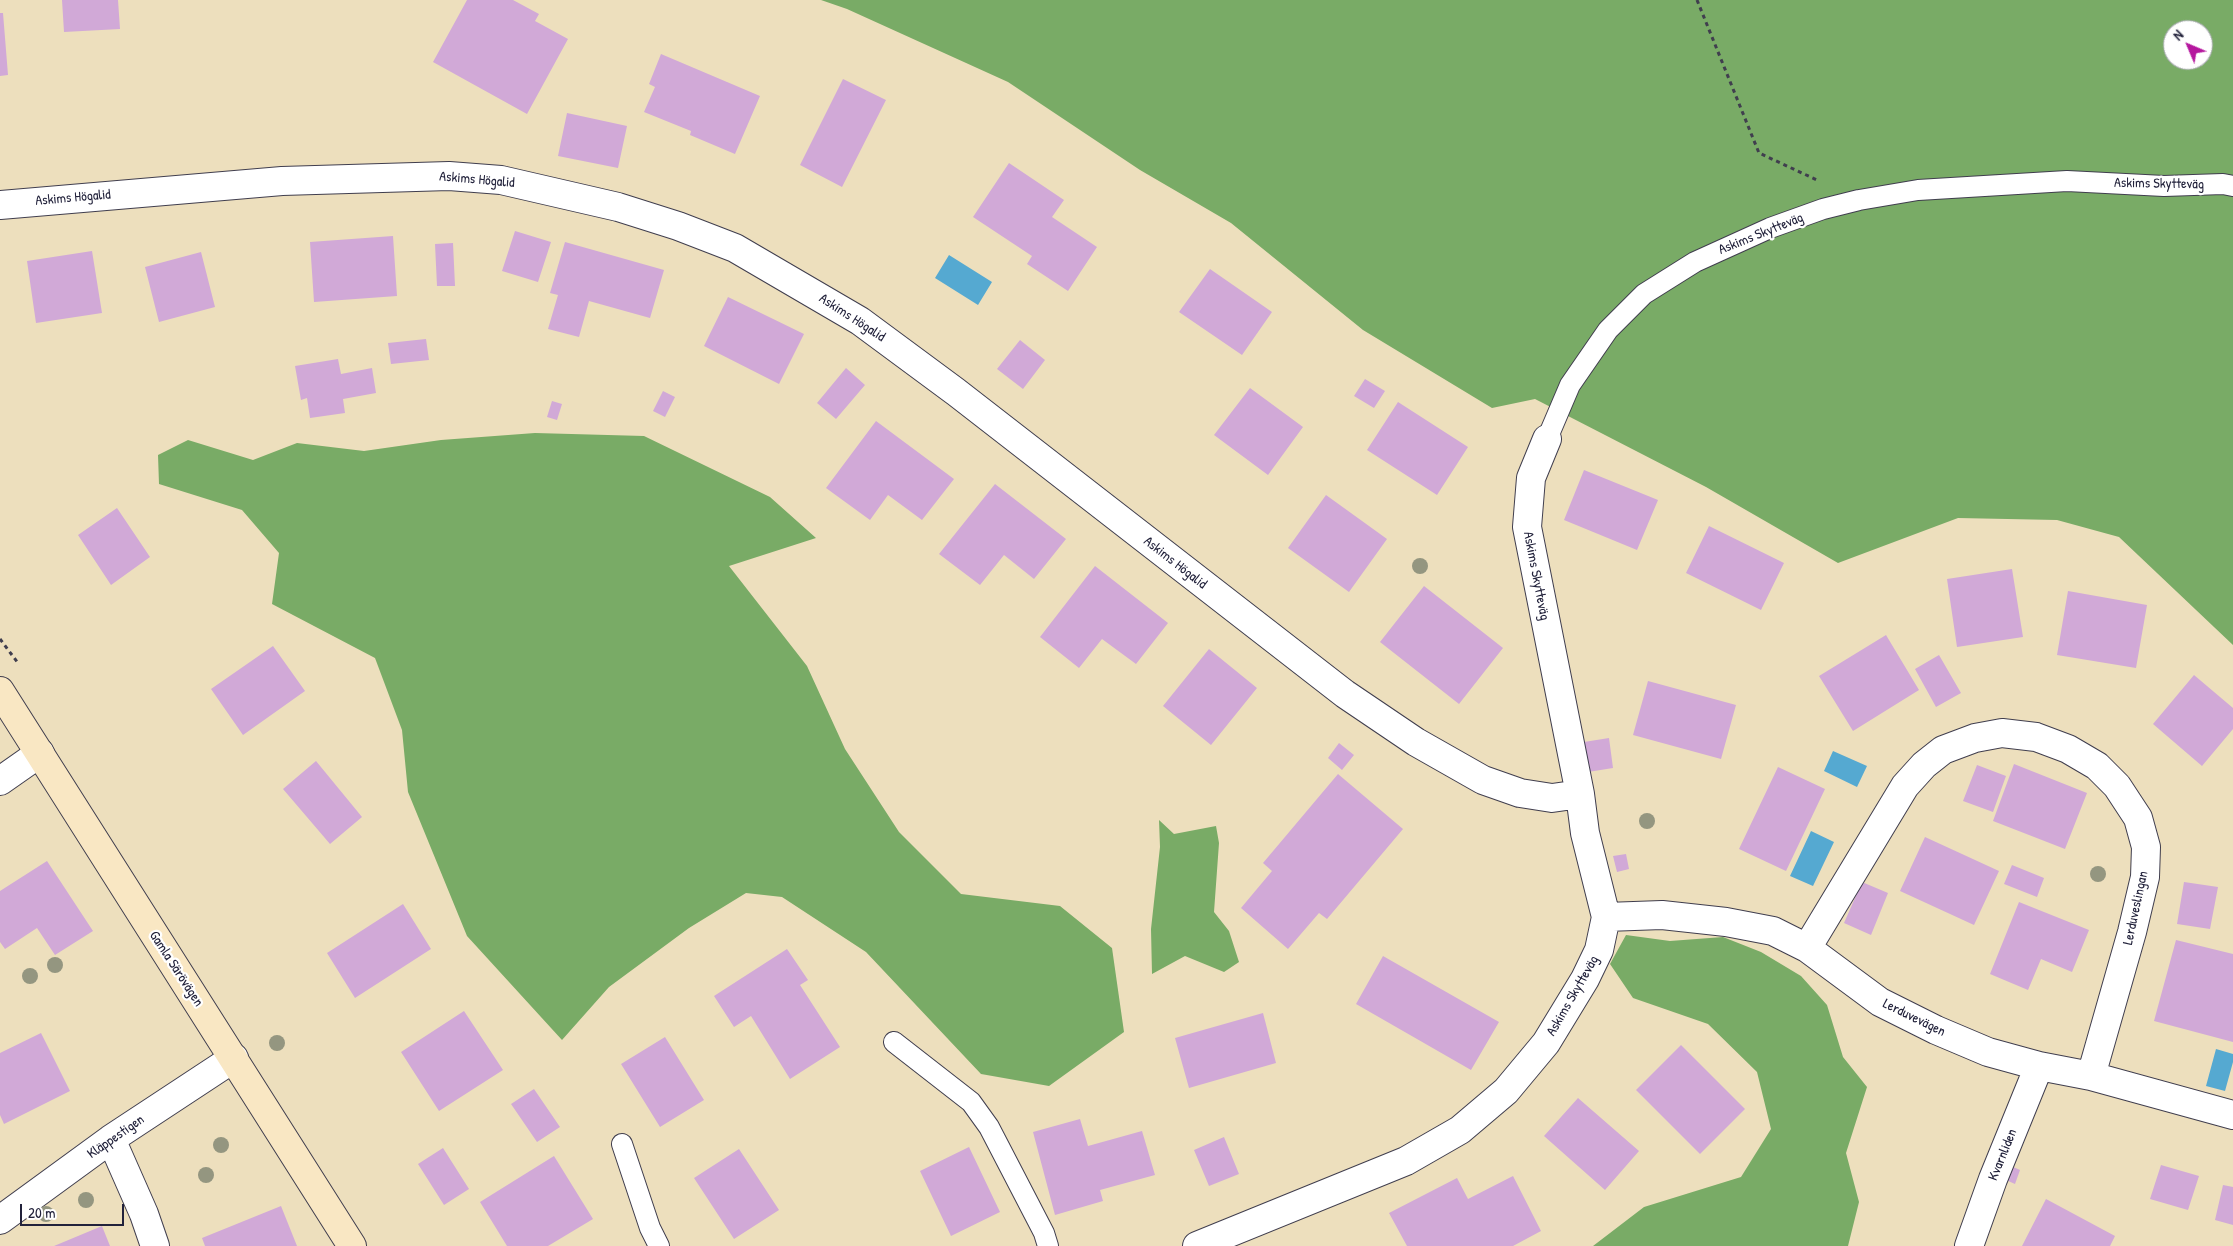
<!DOCTYPE html>
<meta charset="utf-8">
<style>
body{margin:0}
#map{position:relative;width:2233px;height:1246px;overflow:hidden;background:#eddfbd;font-family:"Patrick Hand",sans-serif}
canvas{display:block}
.north{position:absolute;left:2163px;top:20px;width:50px;height:50px;box-sizing:border-box;background:#fff;border:1px solid #a7a7b1;border-radius:50%;rotate:315deg;font-size:14px;font-weight:700;line-height:20px;text-align:center;color:#22223b}
.north::after{content:'';display:block;margin:auto;width:18px;height:22px;background:#b5179e;clip-path:polygon(50% 0,100% 100%,50% 72%,0 100%)}
.scale{position:absolute;left:20px;top:1204px;width:104px;height:22px;box-sizing:border-box;border:2px solid #22223b;border-top:0;padding-left:6px;font-size:15px;line-height:18px;white-space:nowrap;color:#22223b;-webkit-text-stroke:4px #fff;paint-order:stroke}
</style>
<div id="map">
<canvas width="2233" height="1246"></canvas>
<div class="north">N</div>
<div class="scale">20 m</div>
</div>
<script>
const context = document.querySelector('canvas').getContext('2d');
context.lineJoin = 'round';
function fillPath(path, color) { context.fillStyle = color; context.fill(path, 'evenodd'); }
const shape = rows => new Path2D(rows.map(r => 'M' + r).join(''));
function strokePath(path, color, width, dash) { context.strokeStyle = color; context.lineWidth = width; context.lineCap = dash ? 'butt' : 'round'; context.setLineDash(dash || []); context.stroke(path); }
function write(font, color, halo, rows, align = 'center') {
  context.font = font + ' "Patrick Hand",sans-serif'; context.lineWidth = 4.5; context.setLineDash([]); context.textBaseline = 'middle'; context.strokeStyle = halo; context.fillStyle = color; for (const [text, x, y, turn = 0] of rows) {
    context.save(); context.translate(x, y); context.rotate((+turn || 0) * Math.PI / 180); context.textAlign = isNaN(turn) ? turn : align; if (halo) context.strokeText(text, 0, 0); context.fillText(text, 0, 0); context.restore();
  }
}
const forest = shape([
 [821,0,2233,0,2233,645,2119,537,2057,520,1958,518,1838,563,1706,487,1535,399,1492,408,1363,330,1231,223,1140,170,1008,82,847,9],
 [2173,30,2203,30,2203,60,2173,60],
 [535,433,644,436,770,497,816,538,729,566,807,666,845,749,899,832,961,894,1060,906,1112,948,1124,1032,1049,1086,981,1074,866,952,782,897,746,893,689,928,609,987,562,1040,467,936,408,792,402,730,375,658,272,604,279,553,242,510,159,484,158,455,188,440,253,460,297,443,364,451,441,440],
 [1159,820,1174,834,1216,826,1219,843,1214,912,1229,931,1239,962,1224,972,1185,956,1152,974,1151,929,1160,847],
 [1626,935,1670,941,1723,937,1761,952,1801,976,1827,1005,1843,1057,1867,1087,1846,1153,1859,1202,1848,1246,1593,1246,1644,1207,1741,1177,1771,1129,1757,1072,1708,1024,1633,998,1610,964]
]);
const water = shape([
 [949,255,992,282,978,305,935,278],
 [1833,751,1867,766,1857,787,1824,771],
 [1811,831,1834,842,1813,886,1790,876],
 [2216,1049,2233,1054,2233,1062,2225,1091,2206,1086]
]);
const building = shape([
 [62,0,118,0,120,29,64,32],
 [467,0,513,0,539,14,535,21,568,39,527,114,433,62],
 [0,13,3,13,8,75,0,76],
 [661,54,760,96,735,154,690,135,691,131,644,112,655,87,649,84],
 [843,79,886,100,842,187,800,165],
 [567,113,627,126,618,168,558,156],
 [1009,163,1064,200,1052,217,1097,247,1068,291,1027,264,1032,256,973,217],
 [515,231,551,242,538,282,502,271],
 [393,236,397,296,314,302,310,242],
 [565,242,664,270,650,318,589,301,579,337,548,329,558,295,550,293],
 [453,243,455,286,437,286,435,244],
 [92,251,102,313,36,323,27,261],
 [201,252,215,307,159,322,145,267],
 [1210,269,1272,312,1242,355,1179,312],
 [728,297,804,334,779,384,704,346],
 [426,339,429,360,391,364,388,343],
 [1020,340,1045,360,1023,389,997,369],
 [338,359,341,374,372,368,376,393,343,399,345,413,310,418,307,398,301,400,295,366],
 [846,368,865,385,836,419,817,403],
 [1365,379,1385,391,1374,408,1354,396],
 [1250,388,1303,427,1268,475,1214,435],
 [663,391,675,397,665,417,653,411],
 [552,401,562,404,557,420,547,417],
 [1398,402,1468,447,1437,495,1367,450],
 [876,421,954,479,922,520,888,495,870,520,826,488],
 [1584,470,1658,500,1637,550,1564,520],
 [995,484,1066,539,1034,579,1004,555,980,585,939,554],
 [1326,495,1387,539,1349,592,1288,548],
 [117,508,150,557,111,585,78,535],
 [1709,526,1784,563,1761,610,1686,573],
 [1095,566,1168,623,1136,664,1102,639,1079,668,1040,637],
 [2012,569,2023,637,1957,647,1947,579],
 [1424,586,1503,648,1459,704,1380,642],
 [2068,591,2147,605,2136,668,2057,655],
 [1886,635,1919,690,1853,731,1819,676],
 [273,646,305,691,243,735,211,689],
 [1209,649,1257,688,1211,745,1163,706],
 [1939,655,1961,693,1936,707,1915,669],
 [2194,675,2233,708,2233,729,2202,766,2153,724],
 [1648,681,1736,705,1721,759,1633,735],
 [1609,738,1613,768,1588,772,1584,742],
 [1339,743,1354,755,1342,770,1328,758],
 [316,761,362,817,330,844,283,789],
 [2014,764,2087,793,2065,849,1993,821],
 [1977,765,2006,776,1993,812,1963,801],
 [1778,767,1825,789,1786,871,1739,849],
 [1338,774,1403,829,1327,919,1319,913,1288,949,1241,908,1272,871,1263,863],
 [1925,837,1999,871,1974,925,1900,891],
 [1626,854,1629,869,1617,872,1613,856],
 [47,861,93,931,55,955,37,928,5,949,0,942,0,891],
 [2012,865,2044,878,2037,897,2004,884],
 [1862,882,1888,893,1871,935,1844,923],
 [2184,882,2218,887,2210,929,2177,924],
 [2019,902,2089,930,2072,972,2041,959,2028,990,1990,974],
 [403,904,431,949,355,998,327,953],
 [2176,940,2233,954,2233,1042,2154,1021],
 [787,949,808,980,800,985,840,1047,790,1079,751,1016,734,1027,714,996],
 [1383,956,1499,1022,1471,1070,1356,1004],
 [464,1011,503,1070,439,1111,401,1052],
 [1263,1013,1276,1063,1189,1088,1175,1038],
 [41,1033,70,1091,4,1124,0,1115,0,1053],
 [665,1037,704,1100,660,1127,621,1064],
 [1681,1045,1745,1109,1700,1154,1636,1090],
 [534,1089,560,1127,537,1142,511,1104],
 [1578,1098,1639,1151,1605,1190,1544,1136],
 [1080,1119,1088,1146,1142,1131,1155,1175,1100,1190,1103,1201,1055,1215,1033,1132],
 [1224,1137,1239,1174,1209,1186,1194,1150],
 [969,1147,1000,1212,951,1236,920,1171],
 [443,1148,469,1189,444,1205,418,1164],
 [739,1149,779,1210,734,1239,694,1178],
 [554,1156,593,1219,548,1246,507,1246,480,1202],
 [2161,1165,2199,1176,2188,1210,2150,1199],
 [2011,1166,2020,1170,2015,1184,2006,1180],
 [1513,1176,1541,1231,1513,1246,1407,1246,1389,1213,1457,1178,1468,1199],
 [2223,1185,2233,1187,2233,1225,2215,1220],
 [2046,1199,2115,1236,2110,1246,2022,1246],
 [281,1206,297,1246,205,1246,202,1238],
 [102,1226,110,1246,54,1246]
]);
const path = shape([
 [1697,0,1759,153,1817,180],
 [0,639,18,663]
]);
const lane = shape([
 [1547,439,1570,385,1608,330,1644,294,1695,262,1770,228,1823,209,1859,200,1918,190,2067,181,2164,186,2223,184,2233,186],
 [894,1042,971,1102,989,1127,1044,1233,1048,1246],
 [622,1144,650,1228,659,1246]
]);
const street = shape([
 [0,205,282,181,449,176,501,180,618,207,678,226,735,248,860,321,956,392,1345,694,1416,742,1483,780,1520,793,1552,798,1580,794],
 [0,781,40,753],
 [1606,917,1662,915,1726,922,1773,931,1807,948,1880,1002,1936,1030,1988,1052,2039,1066,2091,1076,2233,1115],
 [1807,948,1905,786,1924,765,1943,750,1975,738,2002,733,2036,737,2068,749,2097,766,2117,786,2138,818,2146,847,2145,877,2132,932,2091,1076],
 [111,1139,144,1214,155,1246],
 [0,1220,111,1139,234,1058],
 [1197,1246,1406,1161,1460,1130,1506,1091,1546,1043,1585,979,1599,950,1606,917,1585,833,1580,794,1527,527,1531,478,1547,439],
 [1969,1246,1993,1179,2039,1066]
]);
const secondary = shape([
 [0,691,352,1246]
]);
const trees = [
 [1420,566],
 [1647,821],
 [2098,874],
 [55,965],
 [30,976],
 [277,1043],
 [221,1145],
 [206,1175],
 [86,1200],
 [46,1214]
];
const streetNames = [
 ["Askims Högalid",477,180,5],
 ["Askims Skytteväg",2159,184,1],
 ["Askims Högalid",73,198,-5],
 ["Askims Skytteväg",1761,234,-22],
 ["Askims Högalid",852,318,33],
 ["Askims Högalid",1175,563,38],
 ["Askims Skytteväg",1536,576,79],
 ["Lerduveslingan",2136,908,-78],
 ["Gamla Särövägen",176,969,57],
 ["Askims Skytteväg",1573,996,-60],
 ["Lerduvevägen",1914,1018,26],
 ["Kläppestigen",116,1137,-35],
 ["Kvarnliden",2003,1155,-68]
];
fillPath(forest, '#79ab66');
fillPath(water, '#55a9d1');
fillPath(building, '#d1a9d7');
strokePath(lane, '#403e4e', 22);
strokePath(street, '#403e4e', 30);
strokePath(secondary, '#403e4e', 30);
strokePath(path, '#403e4e', 3, [4, 4]);
strokePath(lane, '#fff', 20);
strokePath(street, '#fff', 28);
strokePath(secondary, '#f9e7c3', 28);
context.fillStyle = '#949680';
for (const [x, y] of trees) { context.beginPath(); context.arc(x, y, 8, 0, 2 * Math.PI); context.fill(); }
write('14px', '#22223b', '#fff', streetNames);
</script>
